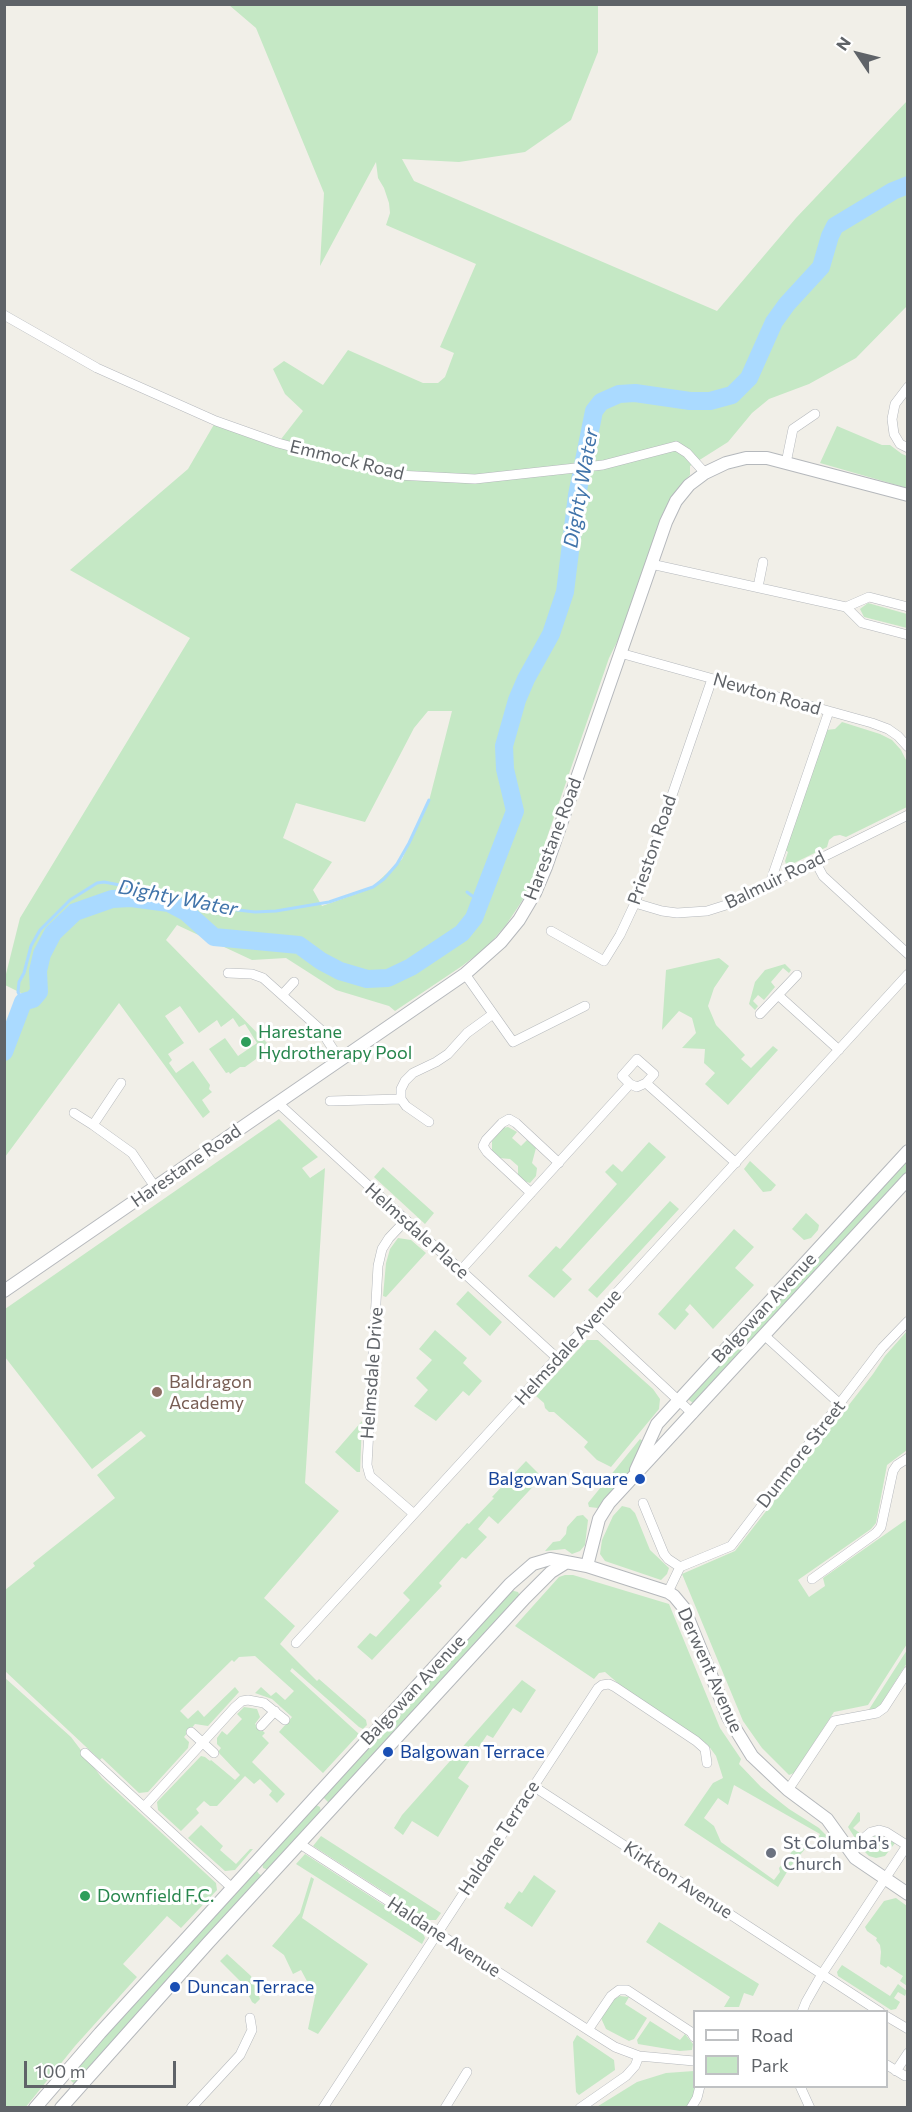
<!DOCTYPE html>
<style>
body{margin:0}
#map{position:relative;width:912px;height:2112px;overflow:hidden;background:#f1efe8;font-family:Commissioner,sans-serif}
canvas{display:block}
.frame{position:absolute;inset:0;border:6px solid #5f6368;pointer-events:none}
.legend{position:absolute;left:693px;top:2010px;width:195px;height:78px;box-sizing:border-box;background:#fff;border:2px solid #bfc1c3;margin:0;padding:8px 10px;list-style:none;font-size:18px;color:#5f6368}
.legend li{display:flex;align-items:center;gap:12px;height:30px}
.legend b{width:30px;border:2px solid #bfc1c3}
.north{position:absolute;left:828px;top:24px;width:60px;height:60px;-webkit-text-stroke:4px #fff;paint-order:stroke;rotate:305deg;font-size:16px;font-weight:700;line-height:24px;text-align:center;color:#5f6368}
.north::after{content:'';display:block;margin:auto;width:21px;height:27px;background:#5f6368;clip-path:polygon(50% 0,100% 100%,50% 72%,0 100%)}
.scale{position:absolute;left:24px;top:2061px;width:152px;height:27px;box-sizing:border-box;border:3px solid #5f6368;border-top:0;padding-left:8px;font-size:18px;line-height:21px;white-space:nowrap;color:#5f6368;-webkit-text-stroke:4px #fff;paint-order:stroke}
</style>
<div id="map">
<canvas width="912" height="2112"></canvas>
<div class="frame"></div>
<ul class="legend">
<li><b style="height:8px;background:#fff"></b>Road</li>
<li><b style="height:16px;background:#c5e8c5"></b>Park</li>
</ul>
<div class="north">N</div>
<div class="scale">100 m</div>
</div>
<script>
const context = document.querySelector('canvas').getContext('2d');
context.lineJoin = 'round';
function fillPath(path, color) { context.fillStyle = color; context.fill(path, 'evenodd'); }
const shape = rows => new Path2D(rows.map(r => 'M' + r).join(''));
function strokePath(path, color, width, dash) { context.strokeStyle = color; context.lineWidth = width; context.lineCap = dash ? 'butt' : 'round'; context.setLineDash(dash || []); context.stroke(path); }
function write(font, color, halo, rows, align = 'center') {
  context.font = font + ' Commissioner,sans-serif'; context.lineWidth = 6; context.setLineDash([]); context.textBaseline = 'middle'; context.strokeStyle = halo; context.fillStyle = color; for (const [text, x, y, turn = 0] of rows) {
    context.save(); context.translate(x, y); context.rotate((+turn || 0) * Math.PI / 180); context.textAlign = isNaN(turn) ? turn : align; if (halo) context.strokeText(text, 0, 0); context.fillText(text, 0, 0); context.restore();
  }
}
const green = shape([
 [229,5,598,5,598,52,571,120,525,152,459,162,402,159,414,181,717,311,796,218,907,101,907,306,856,358,809,384,769,399,752,413,728,442,690,466,690,475,673,495,662,515,621,634,609,658,534,875,522,901,506,925,487,947,462,966,395,1011,389,1006,336,990,286,958,252,960,177,925,166,940,272,1048,265,1053,261,1052,257,1055,256,1059,245,1067,240,1067,230,1074,229,1072,226,1073,209,1049,225,1038,238,1056,257,1043,245,1024,239,1027,233,1018,221,1027,217,1020,199,1033,180,1006,165,1016,184,1043,168,1054,172,1060,169,1063,176,1073,193,1061,210,1085,209,1089,212,1092,202,1100,210,1112,203,1118,119,1003,5,1157,4,1056,33,999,5,985,5,978,20,918,190,638,70,570,188,469,216,421,278,443,303,411,285,394,273,369,284,361,323,385,348,350,423,383,438,383,445,377,454,353,440,347,476,264,386,225,390,213,389,203,384,188,378,178,376,162,320,266,324,193,256,28],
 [428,711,452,711,429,801,402,859,370,889,322,906,313,890,332,862,283,838,296,803,365,822,414,728],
 [837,426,882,445,890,445,902,454,907,456,907,488,820,463],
 [868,603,907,614,907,628,864,617,860,609],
 [842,722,880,734,892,740,901,750,907,762,907,807,846,837,840,835,834,836,829,840,827,847,790,865,786,864,785,861,788,852,785,850,826,730,835,729],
 [719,958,729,966,714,988,708,1006,716,1025,745,1055,741,1059,751,1068,773,1046,778,1050,728,1105,705,1084,715,1073,704,1063,705,1049,682,1048,696,1033,692,1018,679,1011,662,1030,666,970],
 [785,964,791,970,789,973,783,968,771,982,775,987,764,1000,758,995,753,1001,758,1006,755,1010,749,1004,755,982,765,970],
 [279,1119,318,1157,302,1168,310,1178,325,1168,305,1483,339,1511,264,1598,295,1626,280,1644,317,1681,319,1679,366,1720,367,1725,363,1729,359,1727,292,1668,290,1671,359,1734,323,1773,279,1732,292,1717,272,1699,255,1693,261,1687,271,1696,276,1692,285,1700,294,1691,255,1656,239,1657,234,1662,232,1660,180,1711,188,1719,198,1710,204,1717,235,1687,239,1692,208,1726,195,1724,184,1737,189,1742,188,1748,148,1792,139,1793,102,1758,100,1760,5,1671,5,1590,35,1566,33,1563,115,1498,97,1475,146,1436,141,1431,92,1469,5,1357,5,1309],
 [508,1127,517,1132,512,1138,521,1146,527,1140,536,1148,532,1163,537,1168,536,1176,530,1183,524,1181,518,1177,518,1166,510,1159,499,1158,492,1151,492,1141,503,1128],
 [649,1142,666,1157,562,1270,572,1279,554,1298,528,1276,556,1246,560,1249,617,1184,605,1172,613,1164,622,1172],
 [907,1156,907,1175,693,1403,689,1400,688,1395],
 [750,1161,776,1185,771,1191,763,1192,744,1169],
 [383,1167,434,1213,425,1224,374,1177],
 [670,1201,679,1209,597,1298,588,1290],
 [806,1213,819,1225,818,1230,811,1238,804,1240,792,1229],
 [734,1229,754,1247,735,1268,754,1285,713,1329,690,1304,685,1310,689,1314,675,1330,658,1314],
 [398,1238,411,1240,426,1253,386,1297,383,1296,386,1263,390,1249],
 [468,1291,502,1322,490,1336,456,1304],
 [435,1330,467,1358,463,1363,482,1381,469,1396,463,1391,436,1421,414,1406,428,1390,416,1378,432,1360,419,1349],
 [907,1331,907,1450,887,1465,876,1523,871,1529,798,1580,809,1597,825,1586,823,1578,907,1519,907,1644,868,1705,834,1712,794,1773,789,1775,762,1748,743,1721,682,1574,735,1551,873,1374,885,1356],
 [587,1340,598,1340,653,1389,660,1399,659,1409,611,1467,597,1460,584,1447,588,1442,554,1412,549,1412,545,1408,544,1403,536,1396],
 [362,1421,360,1472,357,1472,335,1452],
 [640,1439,643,1441,630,1471,598,1508,589,1507,588,1503],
 [526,1461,542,1477,498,1524,489,1516,478,1529,487,1537,466,1559,462,1557,439,1583,442,1586,372,1660,357,1647,370,1633,376,1637,410,1600,403,1593,467,1523,469,1524,494,1498,492,1497],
 [622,1506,630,1508,635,1513,650,1550,669,1568,667,1574,661,1580,605,1561,600,1554,602,1540,613,1516],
 [583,1515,588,1520,585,1545,580,1551,572,1554,565,1549,545,1551,553,1542,560,1541,566,1534,567,1527,577,1516],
 [565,1575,573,1575,669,1604,720,1728,741,1759,739,1764,761,1787,789,1809,819,1828,834,1843,830,1845,818,1838,820,1834,734,1785,728,1805,718,1798,704,1818,714,1826,721,1842,774,1880,780,1872,779,1868,791,1853,796,1842,801,1838,810,1843,790,1867,778,1887,684,1825,713,1783,723,1778,716,1756,708,1745,620,1685,605,1672,599,1673,594,1679,515,1626,559,1577],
 [510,1590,518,1592,520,1596,334,1802,328,1802,324,1798,324,1793],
 [907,1650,907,1663,879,1707,868,1711],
 [4,1677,71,1737,102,1778,216,1883,217,1890,181,1928,167,1916,123,1964,137,1977,75,2046,25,2108,4,2107],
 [522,1680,536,1690,521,1713,513,1708,493,1738,487,1735,458,1778,469,1786,438,1837,412,1821,403,1835,394,1828,402,1815],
 [244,1707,257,1709,260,1717,255,1724,265,1733,262,1736,269,1743,252,1762,285,1794,277,1803,269,1795,272,1791,260,1779,254,1784,245,1776,217,1806,210,1806,204,1801,196,1809,199,1813,181,1831,158,1810,157,1802,201,1756,205,1757,210,1761,211,1760,235,1780,240,1775,218,1752,221,1748,217,1744,217,1738,222,1731,227,1735,242,1719,237,1714],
 [316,1805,320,1807,321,1812,269,1870,263,1868,262,1862],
 [858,1812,860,1813,860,1821,853,1828,861,1834,860,1836,867,1841,872,1837,879,1835,895,1843,885,1856,876,1858,869,1856,862,1849,848,1827],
 [201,1825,223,1846,220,1850,236,1864,250,1849,253,1849,235,1870,225,1871,188,1838],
 [321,1836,441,1913,436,1920,428,1920,313,1846],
 [305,1854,421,1929,425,1938,422,1944,296,1864],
 [255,1868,259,1874,265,1877,76,2084,72,2082,69,2077],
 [534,1875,556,1891,532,1927,504,1908,507,1902,510,1904,519,1891,522,1893],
 [311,1877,314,1879,302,1918,368,1964,318,2034,308,2029,315,1996,301,1970,293,1974,284,1955,272,1946,300,1913],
 [896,1898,907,1906,907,1986,900,1981,903,1976,888,1966,886,1968,880,1964,881,1952,880,1945,876,1940,877,1938,867,1931,865,1927,884,1901],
 [659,1922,759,1984,753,1996,744,1993,739,2007,724,2007,730,1997,646,1942],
 [227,1954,251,1976,260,1999,255,2004,252,2002,243,1984,220,1961],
 [842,1965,890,1996,898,1984,907,1991,905,1996,898,1992,894,1998,900,2002,896,2009,891,2010,838,1976,837,1972],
 [620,1996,629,1997,625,2004,647,2018,634,2039,629,2041,606,2029,601,2018,613,2000],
 [650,2021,680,2040,685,2034,693,2044,692,2050,680,2051,638,2044,637,2040],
 [577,2035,614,2060,615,2070,579,2095,576,2092,573,2042],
 [694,2071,696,2087,694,2095,686,2107,595,2108,637,2082,666,2073]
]);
const stream = shape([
 [467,892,479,901],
 [23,1002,18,992,19,982,24,973,31,946,40,930,70,900,97,883,104,882,151,891,179,898,194,905,255,912,276,911,329,902,373,887,384,879,397,864,409,843,429,800]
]);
const river = shape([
 [4,1052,23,1002,33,999,39,992,38,971,42,954,53,933,75,912,112,899,131,898,169,903,186,912,214,937,299,945,321,961,340,971,367,979,388,978,411,967,462,933,474,918,515,811,505,769,504,746,517,700,526,679,551,634,565,592,577,495,594,411,601,402,619,394,635,393,690,401,710,401,732,395,749,378,774,322,787,304,821,267,830,236,835,226,893,191,908,185]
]);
const minor = shape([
 [4,315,97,368,216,421,278,443,397,475,475,479,603,465,676,446,687,453,705,473],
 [908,387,895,404,892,419,894,434,900,444,908,448],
 [786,463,793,429,815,414],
 [651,564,846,607],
 [758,587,763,562],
 [908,607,869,597,846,607,862,623,908,635],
 [620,653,872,723,888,729,898,736,908,747],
 [815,861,823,876,908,954],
 [770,883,829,711],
 [635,903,662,911,677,913,707,911,726,905,908,815],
 [551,931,604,961,620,935,635,903,712,679],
 [228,973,252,974,263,978,320,1029,340,1060],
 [465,974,513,1042,585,1006],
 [282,995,294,982],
 [778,995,839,1050],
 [760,1014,797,975],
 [121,1083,93,1125,132,1153,155,1187],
 [630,1084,622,1076,637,1059,654,1074,646,1083],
 [330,1101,401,1099],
 [278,1103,557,1358],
 [74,1113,93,1125],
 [429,1122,406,1106,401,1099,401,1089,405,1081,413,1073,436,1062,448,1054,467,1033,493,1014],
 [531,1193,487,1152,483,1146,486,1140,502,1123,509,1119,516,1123,559,1163],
 [406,1220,389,1238,382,1249,378,1266,367,1465,370,1476,414,1514],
 [461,1270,630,1084,637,1087,646,1083,736,1163],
 [592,1320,693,1414],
 [764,1335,840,1404],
 [643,1503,664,1554,668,1559,680,1567,668,1592],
 [680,1567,731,1546,882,1348,908,1321],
 [812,1579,876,1533,881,1527,893,1471,897,1465,908,1458],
 [296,1643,908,974],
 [261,1726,275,1711],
 [191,1732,214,1753],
 [85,1753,232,1888],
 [533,1786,880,2012],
 [788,1790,834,1721,877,1713,884,1708,908,1671],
 [144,1807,234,1708,242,1701,248,1700,264,1703,285,1720],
 [864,1838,871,1832,879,1830,886,1832,908,1846],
 [300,1844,588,2030,615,2047,639,2056],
 [802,2012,806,2002,822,1974,908,1844],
 [886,2016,908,2029],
 [588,2030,611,1996,619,1990,627,1990,691,2032,694,2037],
 [887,2065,905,2076],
 [896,2071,908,2053],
 [800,2086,810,2108],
 [191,2108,240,2055,252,2030,250,2018],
 [323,2108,598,1688,602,1685,609,1684,615,1687,696,1741,705,1749,707,1763],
 [445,2108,467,2072],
 [580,2108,626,2076,635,2066,639,2056,694,2061],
 [691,2108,697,2098,700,2086]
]);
const tertiary = shape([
 [4,1291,465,974,501,942,519,920,535,893,546,867,666,522,676,501,689,485,705,473,726,463,746,458,767,458,908,495],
 [636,1470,657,1424,908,1151],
 [587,1566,599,1519,609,1503,908,1179],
 [35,2108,100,2033,510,1584,533,1564,550,1559,587,1566,668,1592,674,1596,684,1608,728,1717,752,1756,788,1790,827,1819,855,1858,908,1894],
 [61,2108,208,1943,525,1598,551,1572,567,1562]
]);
const markers = [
 [246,1042,6,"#2e9e5b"],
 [157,1392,6,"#8d6e63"],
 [640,1479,6,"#1a4fb4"],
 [388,1752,6,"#1a4fb4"],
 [771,1853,6,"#6b7280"],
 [85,1896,6,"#2e9e5b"],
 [175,1987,6,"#1a4fb4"]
];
const streetNames = [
 ["Emmock Road",347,460,14],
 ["Newton Road",767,694,16],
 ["Harestane Road",553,839,-69],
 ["Prieston Road",652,850,-71],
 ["Balmuir Road",775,880,-26],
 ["Harestane Road",186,1166,-35],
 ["Helmsdale Place",417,1231,42],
 ["Balgowan Avenue",764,1308,-47],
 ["Helmsdale Avenue",568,1347,-48],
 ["Helmsdale Drive",372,1373,-86],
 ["Dunmore Street",801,1454,-52],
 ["Derwent Avenue",710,1670,66],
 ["Balgowan Avenue",413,1690,-47],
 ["Haldane Terrace",499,1838,-57],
 ["Kirkton Avenue",678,1880,33],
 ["Haldane Avenue",444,1937,33]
];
const leisureNames = [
 ["Harestane",258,1032],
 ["Hydrotherapy Pool",258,1053],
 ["Downfield F.C.",97,1896]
];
const educationNames = [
 ["Baldragon",169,1382],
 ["Academy",169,1403]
];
const transitNames = [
 ["Balgowan Square",628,1479,"right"],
 ["Balgowan Terrace",400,1752],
 ["Duncan Terrace",187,1987]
];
const worshipNames = [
 ["St Columba's",783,1843],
 ["Church",783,1864]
];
const waterNames = [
 ["Dighty Water",581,488,-80],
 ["Dighty Water",178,898,11]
];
fillPath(green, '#c5e8c5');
strokePath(stream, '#aadaff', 3);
strokePath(river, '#aadaff', 18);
strokePath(minor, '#b5b8bc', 10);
strokePath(tertiary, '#b5b8bc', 14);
strokePath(minor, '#fff', 9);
strokePath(tertiary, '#fff', 12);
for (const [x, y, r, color] of markers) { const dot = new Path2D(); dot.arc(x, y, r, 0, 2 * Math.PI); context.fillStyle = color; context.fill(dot); strokePath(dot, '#fff', 2); }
write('18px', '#5f6368', '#fff', streetNames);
write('18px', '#27864d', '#fff', leisureNames, 'left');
write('18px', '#785e54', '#fff', educationNames, 'left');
write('18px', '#164399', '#fff', transitNames, 'left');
write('18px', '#5b616d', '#fff', worshipNames, 'left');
write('italic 20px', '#4174aa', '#fff', waterNames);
</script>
